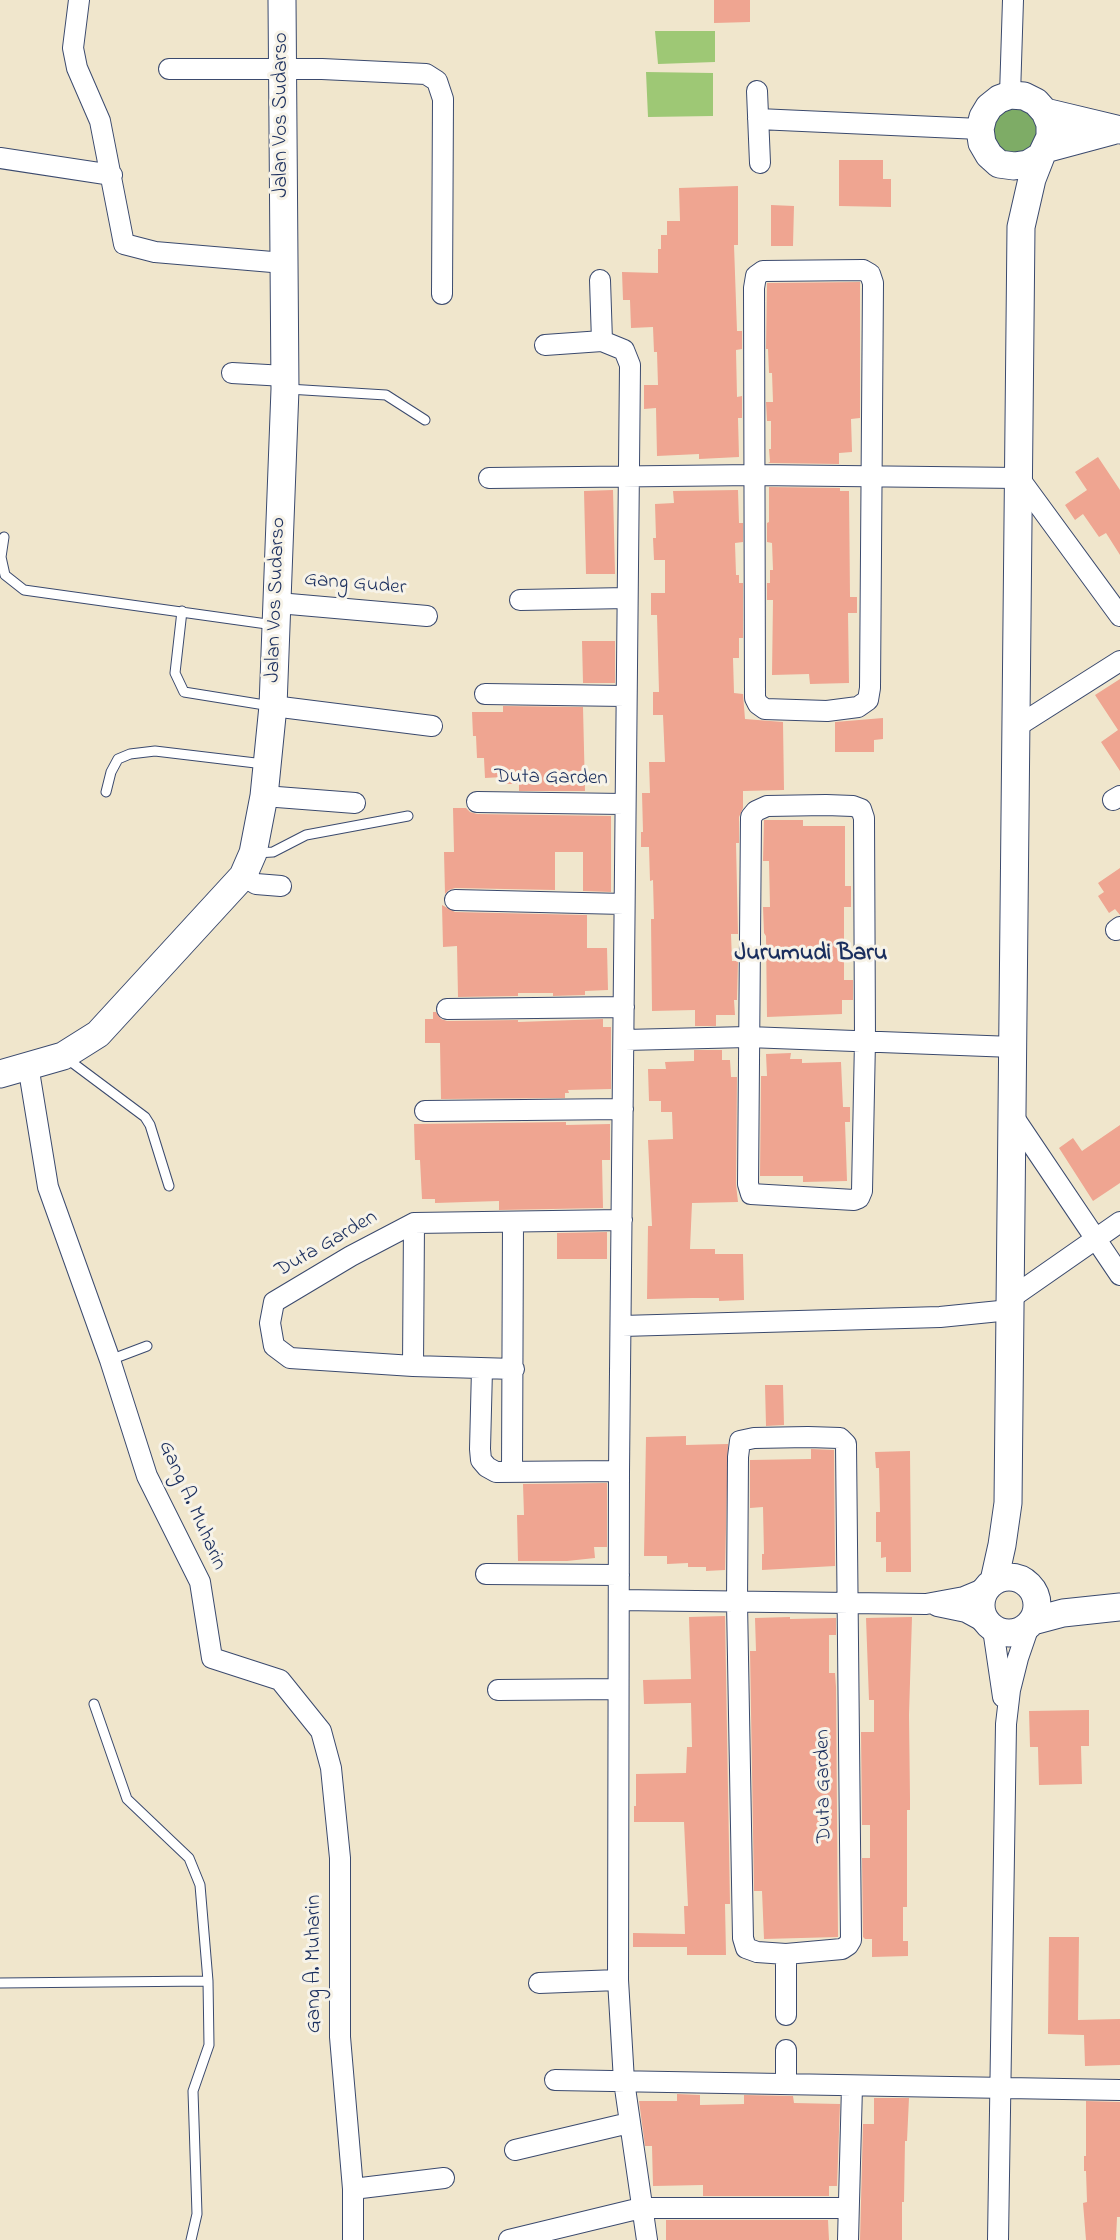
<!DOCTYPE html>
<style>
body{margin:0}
canvas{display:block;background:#f0e6cc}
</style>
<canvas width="1120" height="2240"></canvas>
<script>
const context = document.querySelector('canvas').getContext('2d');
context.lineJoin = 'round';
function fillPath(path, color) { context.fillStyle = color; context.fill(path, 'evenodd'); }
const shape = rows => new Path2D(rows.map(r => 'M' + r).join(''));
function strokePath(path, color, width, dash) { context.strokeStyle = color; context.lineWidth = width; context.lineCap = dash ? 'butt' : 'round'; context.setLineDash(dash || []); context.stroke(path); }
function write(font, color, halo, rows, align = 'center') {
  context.font = font + ' "Indie Flower",sans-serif'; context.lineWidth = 6; context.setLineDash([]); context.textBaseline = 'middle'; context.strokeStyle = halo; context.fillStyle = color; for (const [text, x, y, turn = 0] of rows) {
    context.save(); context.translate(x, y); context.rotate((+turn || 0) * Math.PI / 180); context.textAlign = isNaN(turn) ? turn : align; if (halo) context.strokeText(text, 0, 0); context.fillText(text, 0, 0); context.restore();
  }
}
const green = shape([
 [655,31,715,31,715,62,658,64],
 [646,72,713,73,713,116,648,117]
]);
const forest = shape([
 [1010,103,1030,109,1040,124,1034,152,1007,155,991,138,995,114]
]);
const building = shape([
 [714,0,750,0,750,22,714,23],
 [839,160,883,160,883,179,891,179,891,207,839,206],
 [738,186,738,245,734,245,737,331,742,331,742,349,736,350,737,397,742,396,742,418,738,418,739,457,699,459,699,454,657,456,656,408,644,409,644,385,658,385,657,352,654,352,653,327,631,328,630,300,623,300,622,272,658,273,658,249,661,249,661,235,667,235,667,221,680,221,679,188],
 [771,205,794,206,793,246,771,246],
 [860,282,860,418,851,419,852,452,839,453,839,464,768,463,770,462,769,449,771,449,771,421,767,421,766,402,773,402,772,373,769,373,768,349,766,349,767,283],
 [1098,457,1120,490,1120,555,1106,533,1099,537,1083,514,1075,520,1065,505,1087,490,1075,472],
 [769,487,840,488,840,491,849,491,850,597,857,597,857,613,848,613,849,683,810,684,809,674,772,675,773,600,767,600,767,583,770,583,770,570,773,570,772,543,767,542,767,523,769,522],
 [613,490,615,574,586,574,584,491],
 [738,490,739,523,743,523,743,542,735,543,736,575,739,575,739,583,743,583,743,638,739,638,739,658,733,658,734,693,743,694,745,719,783,722,784,790,743,791,743,808,739,817,739,843,736,843,738,934,731,934,732,961,738,961,737,1000,734,1000,735,1015,716,1015,716,1026,695,1026,695,1010,652,1011,651,919,654,919,653,880,650,881,649,847,641,847,641,832,643,832,642,793,650,793,649,762,665,762,663,715,653,715,653,692,659,692,657,615,651,615,651,593,665,593,665,560,654,560,653,538,656,538,655,504,674,503,673,491],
 [582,641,615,641,615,683,583,683],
 [1120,679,1120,771,1101,742,1118,730,1095,695],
 [503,706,583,707,585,791,519,791,519,784,503,784,503,777,485,778,484,758,477,758,476,736,473,736,472,712,503,712],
 [883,718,883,739,874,740,874,752,835,752,835,722],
 [453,808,466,808,470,812,477,814,611,816,611,892,583,891,583,852,555,852,555,890,455,888,449,890,445,894,444,852,454,852],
 [764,820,803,820,803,826,845,826,845,886,851,886,851,907,844,907,844,980,853,980,853,1000,842,1000,842,1014,767,1017,766,936,764,933,763,907,770,907,769,861,763,861],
 [1120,868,1120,915,1115,909,1109,913,1098,896,1104,892,1098,883],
 [442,905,455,912,587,915,587,948,607,948,608,990,585,991,585,995,553,996,553,993,518,993,518,996,458,997,457,946,443,947],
 [433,1012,436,1012,441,1019,447,1021,518,1020,518,1022,603,1019,603,1027,611,1027,611,1089,568,1090,569,1093,565,1093,565,1098,441,1099,440,1043,425,1043,425,1019,433,1019],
 [694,1050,722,1050,722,1060,730,1060,731,1077,737,1077,736,1184,738,1202,692,1203,690,1249,715,1249,715,1254,743,1254,744,1300,719,1301,719,1298,693,1298,647,1299,648,1226,652,1226,648,1140,673,1139,672,1112,661,1112,661,1101,649,1101,648,1069,666,1069,665,1062,694,1061],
 [791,1053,790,1059,802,1059,802,1063,841,1062,843,1107,850,1107,850,1122,845,1122,847,1181,803,1182,803,1176,760,1176,761,1076,767,1076,766,1054],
 [566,1122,566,1125,610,1124,610,1160,602,1160,603,1208,499,1210,499,1201,435,1203,435,1199,422,1199,420,1160,415,1160,414,1124],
 [1120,1125,1120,1183,1093,1201,1059,1148,1073,1138,1082,1151],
 [607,1232,607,1259,557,1259,557,1233],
 [765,1385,783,1385,784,1425,766,1426],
 [686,1436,686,1445,728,1444,725,1570,706,1571,706,1567,688,1567,688,1563,667,1564,667,1556,644,1556,646,1437],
 [811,1449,834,1450,835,1566,762,1570,762,1554,764,1554,763,1507,750,1508,750,1460,811,1459],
 [910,1451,911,1572,886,1572,886,1557,881,1558,881,1542,876,1542,876,1512,880,1512,879,1468,876,1468,875,1452],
 [607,1483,607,1547,594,1547,595,1558,567,1561,518,1561,517,1515,524,1515,523,1484],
 [725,1616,730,1904,725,1904,726,1955,687,1955,687,1947,633,1947,633,1933,685,1934,684,1906,688,1906,684,1822,634,1822,634,1806,636,1806,636,1774,686,1773,687,1747,692,1747,691,1703,644,1704,643,1680,691,1679,689,1617],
 [790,1617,790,1619,836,1618,836,1635,829,1635,829,1673,835,1673,836,1687,838,1937,764,1939,762,1891,754,1891,750,1651,756,1651,755,1618],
 [912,1617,909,1715,910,1799,910,1810,907,1810,907,1907,903,1907,903,1941,908,1941,908,1956,872,1957,872,1939,865,1939,863,1937,862,1858,870,1858,870,1825,862,1825,861,1732,874,1732,874,1700,869,1700,866,1618],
 [1089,1710,1089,1746,1081,1746,1082,1784,1039,1785,1038,1747,1030,1747,1029,1711],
 [1049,1937,1079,1937,1078,2020,1120,2019,1120,2065,1085,2066,1084,2035,1048,2034],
 [677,2094,700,2095,700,2105,744,2104,744,2095,793,2096,794,2103,840,2104,837,2186,829,2186,829,2196,703,2196,703,2185,653,2186,652,2146,645,2146,639,2101,677,2101],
 [874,2098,909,2098,907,2141,905,2141,904,2202,902,2202,902,2240,860,2240,863,2124,874,2124],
 [1086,2101,1120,2102,1120,2217,1117,2217,1116,2240,1086,2240,1083,2203,1087,2202,1086,2171,1084,2171,1084,2156,1086,2156],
 [666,2220,828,2220,829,2240,666,2240]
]);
const lane = shape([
 [288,389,386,395,425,420],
 [4,537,1,557,5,575,24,590,274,625],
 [182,611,175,673,184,692,271,706],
 [106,792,111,772,118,759,130,754,155,751,264,764],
 [256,853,273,852,306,835,408,816],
 [66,1058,145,1117,150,1125,169,1186],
 [110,1360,147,1346],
 [94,1704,127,1799,189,1858,200,1885,208,1981,209,2045,193,2091,197,2214,191,2240],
 [0,1983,208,1981]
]);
const street = shape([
 [79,0,73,48,77,68,100,121,124,244,155,252,284,263],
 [169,69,322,69,426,74,437,81,443,99,442,294],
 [757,91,760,163],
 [1010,95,1013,0],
 [758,119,980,129],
 [0,158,112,175],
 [863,270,870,274,873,283,870,688,868,700,858,707,827,711,765,709,758,704,755,698,754,288,756,276,763,271,863,270],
 [600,280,602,341],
 [545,345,602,341,624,350,630,365,619,1471,618,1980,624,2081,647,2240],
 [232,373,285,376],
 [489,478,755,475,1019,478,1120,616],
 [520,600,627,598],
 [278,603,427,616],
 [485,694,625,696],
 [273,706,432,726],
 [1016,727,1120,661],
 [264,796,355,803],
 [1113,800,1120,796],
 [477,802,624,804],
 [826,805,853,806,861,809,864,818,865,1040,862,1191,859,1198,854,1200,751,1194,748,1184,751,817,756,811,767,806,826,805],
 [243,876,256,884,281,886],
 [455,900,624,904],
 [1116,930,1120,927],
 [447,1009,624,1007],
 [625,1040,748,1037,1013,1047],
 [28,1065,48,1187,110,1360,147,1476,200,1582,212,1658,280,1680,321,1731,331,1768,340,1858,340,2037,353,2189,353,2240],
 [425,1111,623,1109],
 [1013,1116,1120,1275],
 [1011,1298,1120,1222],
 [622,1326,940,1317,1010,1310],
 [413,1366,414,1223],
 [482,1369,480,1449,481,1460,487,1467,496,1472,619,1471],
 [514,1369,413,1366,290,1358,274,1346,270,1323,274,1302,351,1256,414,1223,622,1220],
 [808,1437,840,1438,846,1444,851,1940,848,1945,842,1949,786,1954,757,1952,746,1948,743,1938,737,1602,738,1457,740,1441,754,1438,808,1437],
 [512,1472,513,1222],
 [486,1574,619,1575],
 [619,1600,926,1604,964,1597,988,1587],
 [937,1606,966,1612,988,1624],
 [993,1629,1003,1697],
 [498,1690,618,1689],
 [786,1954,786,2015],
 [539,1983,618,1980],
 [786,2050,786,2084],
 [555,2080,1120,2090],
 [515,2150,629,2123],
 [353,2189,444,2178],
 [509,2240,641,2208,848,2208],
 [848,2240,852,2086],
 [998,2240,1006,1724,1010,1690,1018,1658,1029,1626]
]);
const secondary = shape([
 [1010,95,1024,96,1036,102,1045,112,1050,124,1050,137,1041,156,1028,164,1014,166,999,164,989,155,982,143,980,129,983,117,989,107,999,99,1010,95],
 [1045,112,1120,130],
 [1045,149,1112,131],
 [0,1074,63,1056,98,1034,243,876,253,853,264,796,273,706,285,389,282,0],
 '981 1605a28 28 0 1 1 56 0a28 28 0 1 1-56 0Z',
 [994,1581,1002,1545,1008,1503,1021,227,1032,179,1041,156],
 [1033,1621,1063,1613,1120,1607]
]);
const streetNames = [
 ["Jalan Vos Sudarso",283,115,-90],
 ["Gang Guder",355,585,5],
 ["Jalan Vos Sudarso",277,600,-88],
 ["Duta Garden",551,779,1],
 ["Duta Garden",327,1245,-30],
 ["Gang A. Muharin",191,1506,66],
 ["Duta Garden",825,1786,-91],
 ["Gang A. Muharin",316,1964,-90]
];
const quarterNames = [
 ["Jurumudi Baru",811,955]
];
fillPath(green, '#9ec875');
fillPath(forest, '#7eac66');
fillPath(building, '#efa591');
strokePath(lane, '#3b4a6e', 11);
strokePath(street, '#3b4a6e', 22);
strokePath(secondary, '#3b4a6e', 29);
strokePath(lane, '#fff', 9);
strokePath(street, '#fff', 20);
strokePath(secondary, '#fff', 27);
write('21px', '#1b2f5e', '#f7f3e8', streetNames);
write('bold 24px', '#1b2f5e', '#f7f3e8', quarterNames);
</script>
